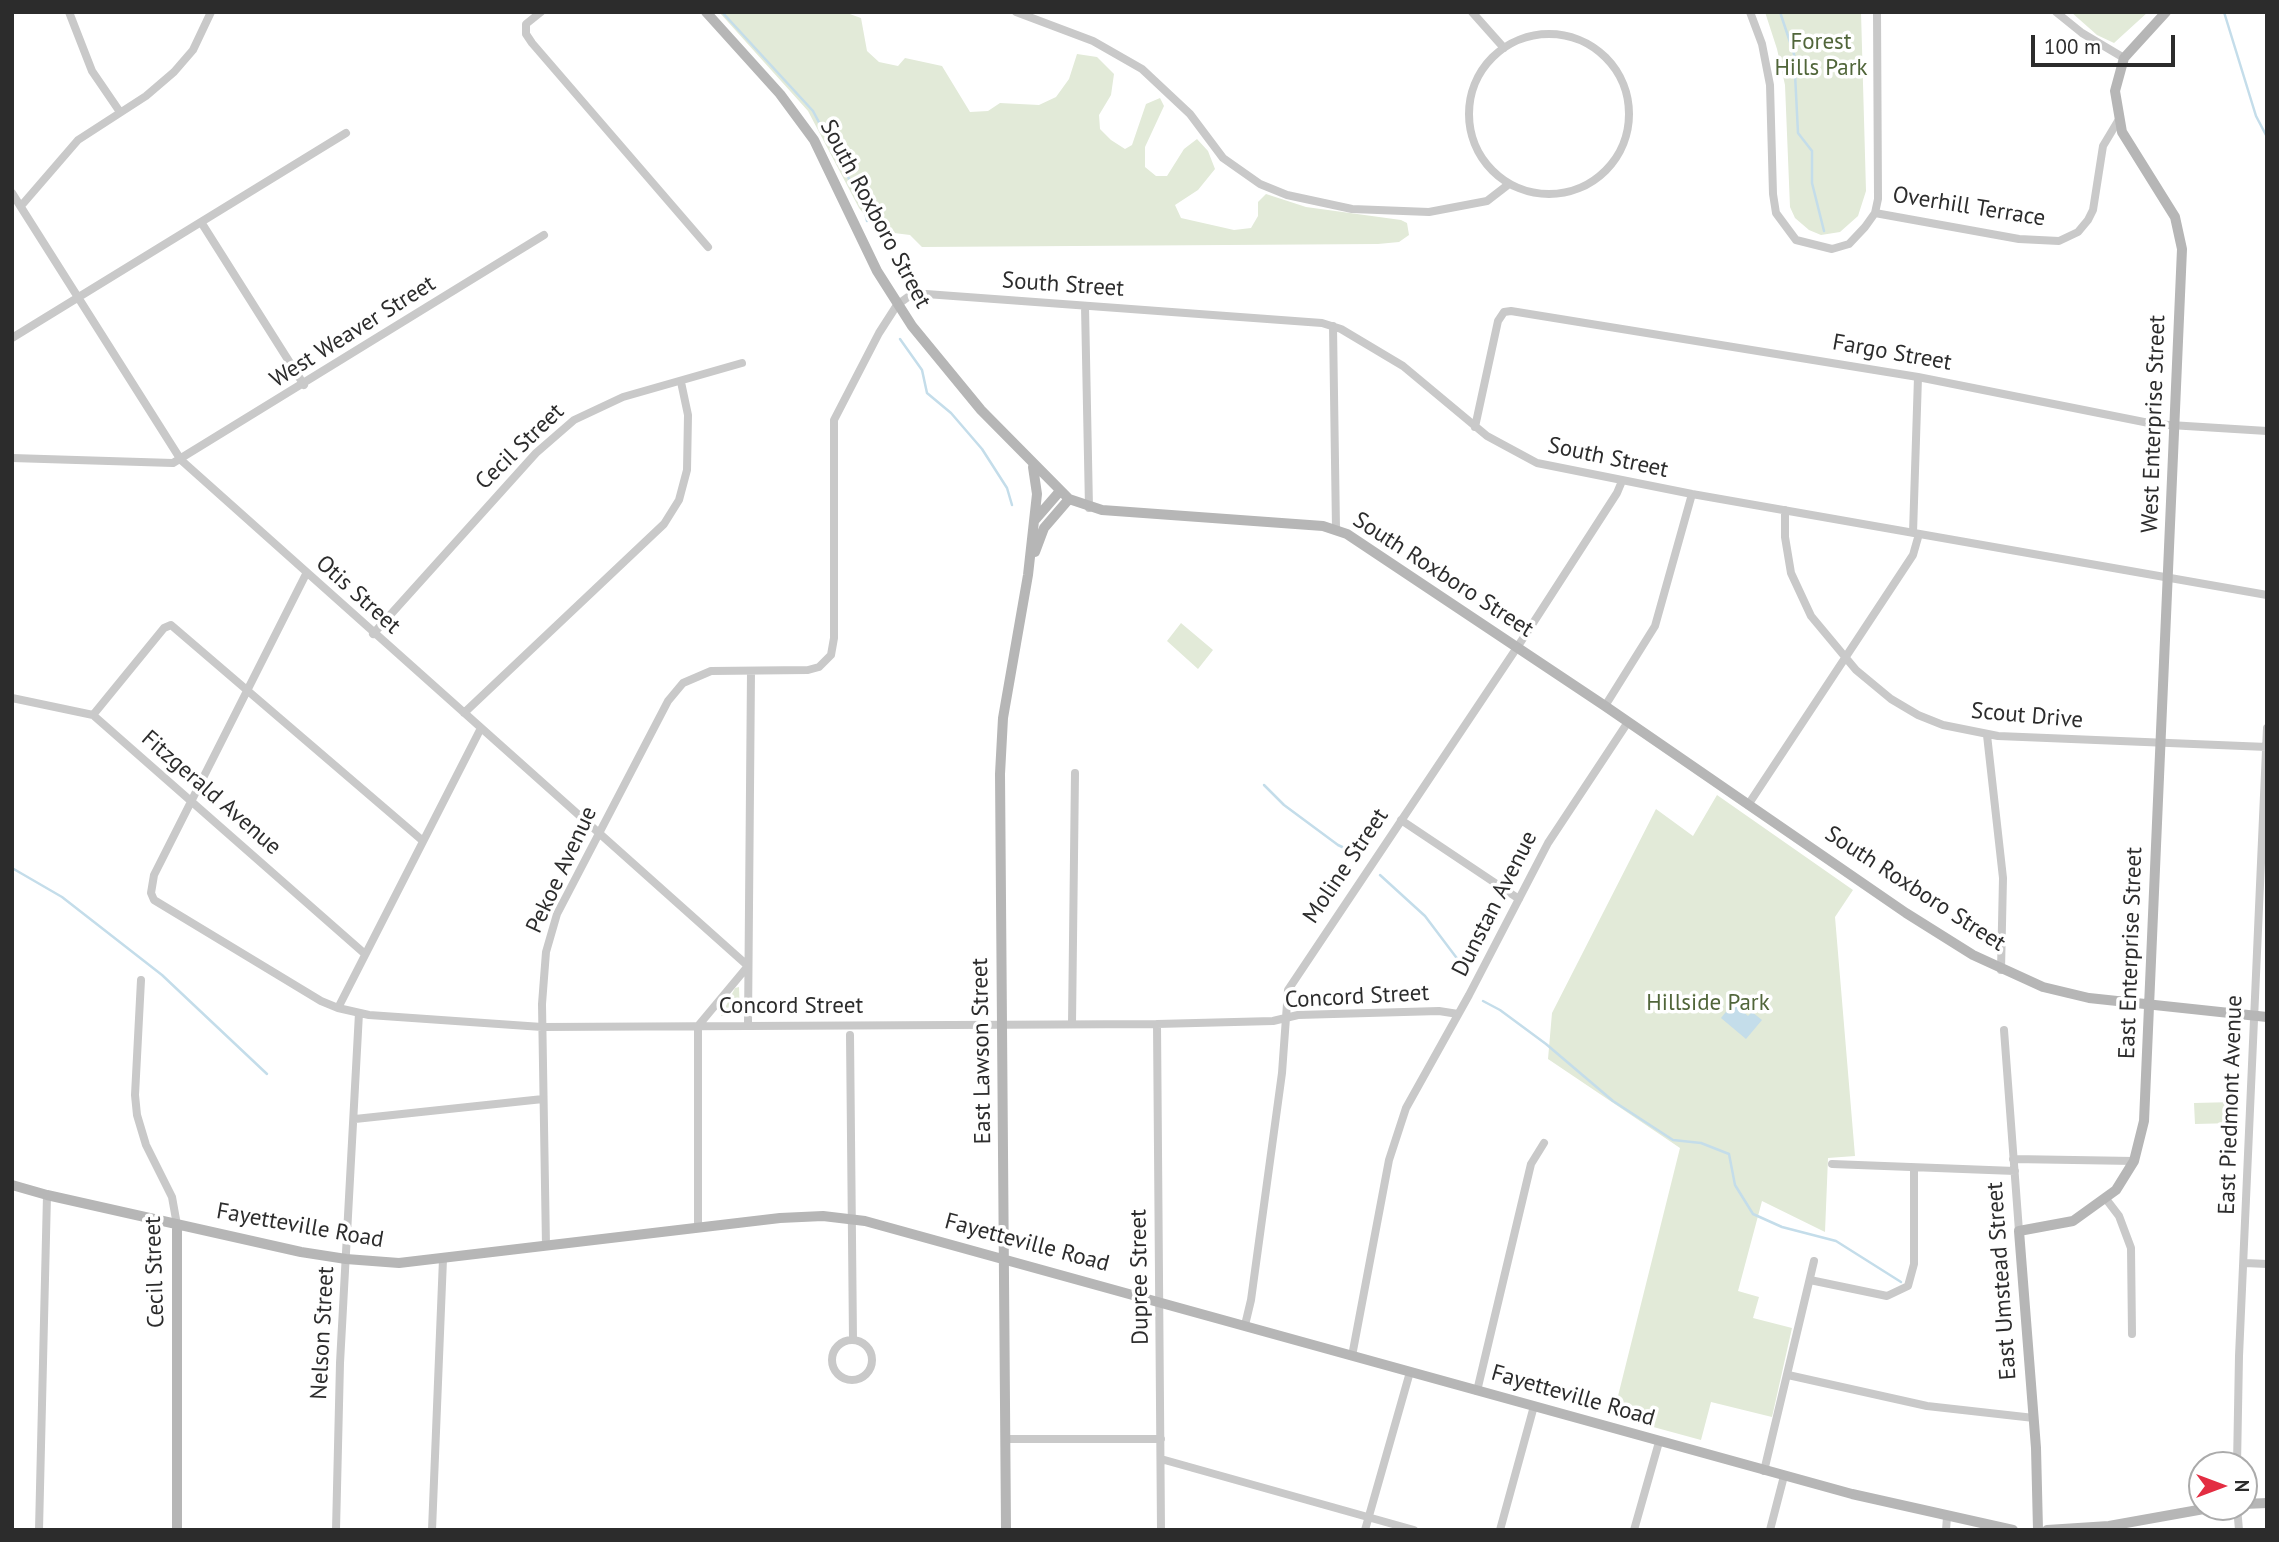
<!DOCTYPE html>
<style>
body{margin:0}
#map{position:relative;width:2279px;height:1542px;overflow:hidden;background:#fff;font-family:"PT Sans",sans-serif}
canvas{display:block}
.frame{position:absolute;inset:0;border:14px solid #2c2c2c;pointer-events:none}
.north{position:absolute;left:2188px;top:1451px;width:70px;height:70px;box-sizing:border-box;background:#fff;border:2px solid #ababab;border-radius:50%;rotate:90deg;font-size:19px;font-weight:700;line-height:28px;text-align:center;color:#2c2c2c}
.north::after{content:'';display:block;margin:auto;width:24px;height:32px;background:#e32d42;clip-path:polygon(50% 0,100% 100%,50% 72%,0 100%)}
.scale{position:absolute;left:2031px;top:35px;width:144px;height:32px;box-sizing:border-box;border:4px solid #2c2c2c;border-top:0;padding-left:9px;font-size:21px;line-height:24px;white-space:nowrap;color:#2c2c2c;-webkit-text-stroke:5px #fff;paint-order:stroke}
</style>
<div id="map">
<canvas width="2279" height="1542"></canvas>
<div class="frame"></div>
<div class="north">N</div>
<div class="scale">100 m</div>
</div>
<script>
const context = document.querySelector('canvas').getContext('2d');
context.lineJoin = 'round';
function fillPath(path, color) { context.fillStyle = color; context.fill(path, 'evenodd'); }
const shape = rows => new Path2D(rows.map(r => 'M' + r).join(''));
function strokePath(path, color, width, dash) { context.strokeStyle = color; context.lineWidth = width; context.lineCap = dash ? 'butt' : 'round'; context.setLineDash(dash || []); context.stroke(path); }
function write(font, color, halo, rows, align = 'center') {
  context.font = font + ' "PT Sans",sans-serif'; context.lineWidth = 7; context.setLineDash([]); context.textBaseline = 'middle'; context.strokeStyle = halo; context.fillStyle = color; for (const [text, x, y, turn = 0] of rows) {
    context.save(); context.translate(x, y); context.rotate((+turn || 0) * Math.PI / 180); context.textAlign = isNaN(turn) ? turn : align; if (halo) context.strokeText(text, 0, 0); context.fillText(text, 0, 0); context.restore();
  }
}
const green = shape([
 [719,12,844,12,861,18,867,51,879,62,898,66,905,58,942,66,970,112,988,111,1000,103,1039,105,1056,97,1069,79,1077,54,1097,57,1114,74,1111,95,1099,115,1100,129,1111,140,1125,149,1132,145,1146,104,1160,98,1164,106,1145,147,1145,167,1156,176,1167,176,1184,149,1197,139,1208,151,1215,169,1198,190,1175,205,1181,218,1234,230,1251,228,1258,216,1258,202,1266,194,1306,207,1401,220,1407,223,1409,235,1399,242,1378,244,922,247,910,235,878,231,859,208,808,111],
 [1765,12,1861,12,1866,191,1858,216,1840,232,1821,235,1809,230,1795,218,1790,207,1785,85,1777,49],
 [2071,12,2148,12,2114,43,2097,35],
 [1181,623,1213,650,1198,669,1167,641],
 [1717,795,1853,890,1835,917,1855,1156,1828,1158,1825,1232,1762,1201,1738,1291,1759,1297,1753,1318,1792,1328,1772,1417,1711,1402,1701,1440,1613,1416,1680,1148,1548,1059,1552,1013,1656,809,1693,836],
 [739,987,740,1014,721,1016,735,988],
 [2235,1102,2235,1123,2195,1124,2194,1103]
]);
const water = shape([
 [1733,1003,1748,1016,1752,1012,1762,1020,1746,1039,1721,1018]
]);
const stream = shape([
 [722,12,813,111,864,207,867,221],
 [1780,12,1794,54,1798,133,1812,151,1812,183,1824,231],
 [2224,12,2256,116,2267,137],
 [900,339,922,370,927,393,951,413,982,449,1007,488,1012,505],
 [1264,785,1284,805,1338,845,1361,856],
 [12,868,62,897,162,975,267,1074],
 [1380,875,1425,916,1465,969],
 [1483,1001,1500,1010,1546,1044,1613,1101,1673,1140,1701,1143,1729,1154,1735,1185,1753,1214,1782,1227,1836,1241,1901,1282]
]);
const street = shape([
 [69,12,92,71,120,112],
 [541,12,526,24,526,34,532,43,708,247],
 [1016,12,1093,41,1142,69,1190,114,1223,158,1260,184,1287,195,1352,209,1429,212,1487,201,1509,184],
 [1472,12,1504,48],
 [1750,12,1762,44,1770,85,1773,194,1776,213,1796,240,1832,249,1849,244,1865,227,1875,213,1878,199,1877,12],
 [2056,12,2082,33,2124,58],
 '1469 114a80 80 0 1 1 160 0a80 80 0 1 1-160 0Z',
 [12,193,181,460,748,966],
 [21,206,78,140,146,96,174,72,193,50,211,12],
 [1875,213,2019,239,2059,241,2078,232,2088,220,2093,210,2103,146,2118,121],
 [201,222,304,385],
 [1085,306,1089,508],
 [1333,326,1336,529],
 [12,338,346,133],
 [1475,427,1498,321,1504,312,1511,311,1918,377,2154,424,2267,431],
 [12,458,173,463,544,235],
 [1785,510,1785,537,1791,573,1811,616,1856,670,1891,699,1918,715,1943,725,1998,736,2267,747],
 [1913,533,1918,377],
 [306,574,154,875,151,893,154,900,321,1001,338,1008,369,1015,542,1027,1157,1024,1273,1021,1298,1015,1439,1011,1458,1014],
 [373,634,536,453,574,420,623,397,742,363],
 [12,698,93,715,365,954],
 [1605,706,1655,626,1692,494],
 [464,713,664,524,679,500,687,470,688,415,681,382],
 [93,715,164,628,171,625,423,841],
 [1987,735,2003,878,2001,970],
 [1748,805,1913,555,1919,534],
 [1401,820,1519,899],
 [141,980,135,1095,137,1115,146,1145,172,1197,177,1225],
 [338,1008,481,728],
 [1072,1024,1075,773],
 [1157,1024,1161,1530],
 [748,1025,751,671],
 [2004,1030,2019,1231],
 [850,1035,853,1340],
 [355,1119,543,1099],
 [2013,1159,2134,1161],
 [1832,1164,2015,1171],
 [2106,1199,2119,1216,2131,1248,2132,1334],
 [698,1228,698,1026,748,966],
 [546,1246,542,1004,546,952,557,914,668,701,683,683,711,671,808,670,819,667,831,655,834,638,834,420,879,333,897,305,908,297,926,294,1322,323,1341,329,1403,366,1487,436,1537,463,1692,494,2267,595],
 [2245,1263,2267,1264],
 [1810,1280,1887,1296,1908,1286,1914,1264,1914,1168],
 [1245,1325,1251,1300,1282,1073,1288,990,1526,634,1617,493,1622,481],
 '832 1360a20 20 0 1 1 40 0a20 20 0 1 1-40 0Z',
 [1352,1356,1389,1160,1406,1108,1469,995,1548,843,1628,722],
 [1788,1375,1927,1406,2034,1418],
 [1477,1391,1531,1164,1544,1143],
 [1005,1439,1161,1439],
 [1161,1459,1414,1530],
 [2237,1465,2239,1356,2267,728],
 [1764,1471,1814,1261],
 [2237,1507,2239,1530],
 [39,1530,47,1195],
 [336,1530,340,1363,359,1013],
 [432,1530,443,1259],
 [1365,1530,1410,1372],
 [1500,1530,1534,1406],
 [1634,1530,1659,1442],
 [1770,1530,1784,1476],
 [1946,1530,1947,1517]
]);
const secondary = shape([
 [706,12,780,94,814,140,877,271,912,326,981,410,1069,499,1102,510,1323,526,1347,534,1605,706,1906,913,1973,955,2043,987,2089,998,2267,1017],
 [1034,521,1060,491],
 [1035,552,1044,528,1069,499],
 [12,1185,47,1195,301,1252,346,1259,399,1263,780,1218,823,1216,865,1221,1852,1494,2013,1530],
 [2244,1504,2267,1503],
 [177,1530,177,1225],
 [1006,1530,1000,774,1003,718,1028,575,1037,494,1033,467],
 [2038,1530,2036,1448,2019,1231,2073,1221,2116,1190,2134,1161,2144,1121,2182,249,2175,217,2122,132,2115,91,2124,58,2166,12],
 [2047,1530,2109,1526,2215,1507]
]);
const parkNames = [
 ["Forest",1821,42],
 ["Hills Park",1821,68],
 ["Hillside Park",1708,1003]
];
const streetNames = [
 ["Overhill Terrace",1969,207,9],
 ["South Roxboro Street",875,214,62],
 ["South Street",1063,285,4],
 ["West Weaver Street",353,332,-32],
 ["Fargo Street",1892,353,10],
 ["West Enterprise Street",2154,424,-88],
 ["Cecil Street",520,447,-44],
 ["South Street",1608,458,12],
 ["South Roxboro Street",1443,575,33],
 ["Otis Street",358,595,42],
 ["Scout Drive",2027,716,5],
 ["Fitzgerald Avenue",211,793,41],
 ["Moline Street",1346,866,-56],
 ["Pekoe Avenue",562,870,-65],
 ["South Roxboro Street",1915,889,33],
 ["Dunstan Avenue",1495,904,-63],
 ["East Enterprise Street",2131,953,-88],
 ["Concord Street",1357,997,-3],
 ["Concord Street",791,1006],
 ["East Lawson Street",982,1051,-91],
 ["East Piedmont Avenue",2231,1105,-88],
 ["Fayetteville Road",300,1226,10],
 ["Fayetteville Road",1027,1243,15],
 ["Cecil Street",155,1272,-92],
 ["Dupree Street",1140,1277,-91],
 ["East Umstead Street",2002,1281,-94],
 ["Nelson Street",323,1333,-87],
 ["Fayetteville Road",1573,1396,16]
];
fillPath(green, '#e2ead8');
fillPath(water, '#c4ddea');
strokePath(stream, '#c4ddea', 2.5);
strokePath(street, '#c9c9c9', 8);
strokePath(secondary, '#b6b6b6', 10);
write('23px', '#51663a', '#fff', parkNames);
write('23px', '#2c2c2c', '#fff', streetNames);
</script>
